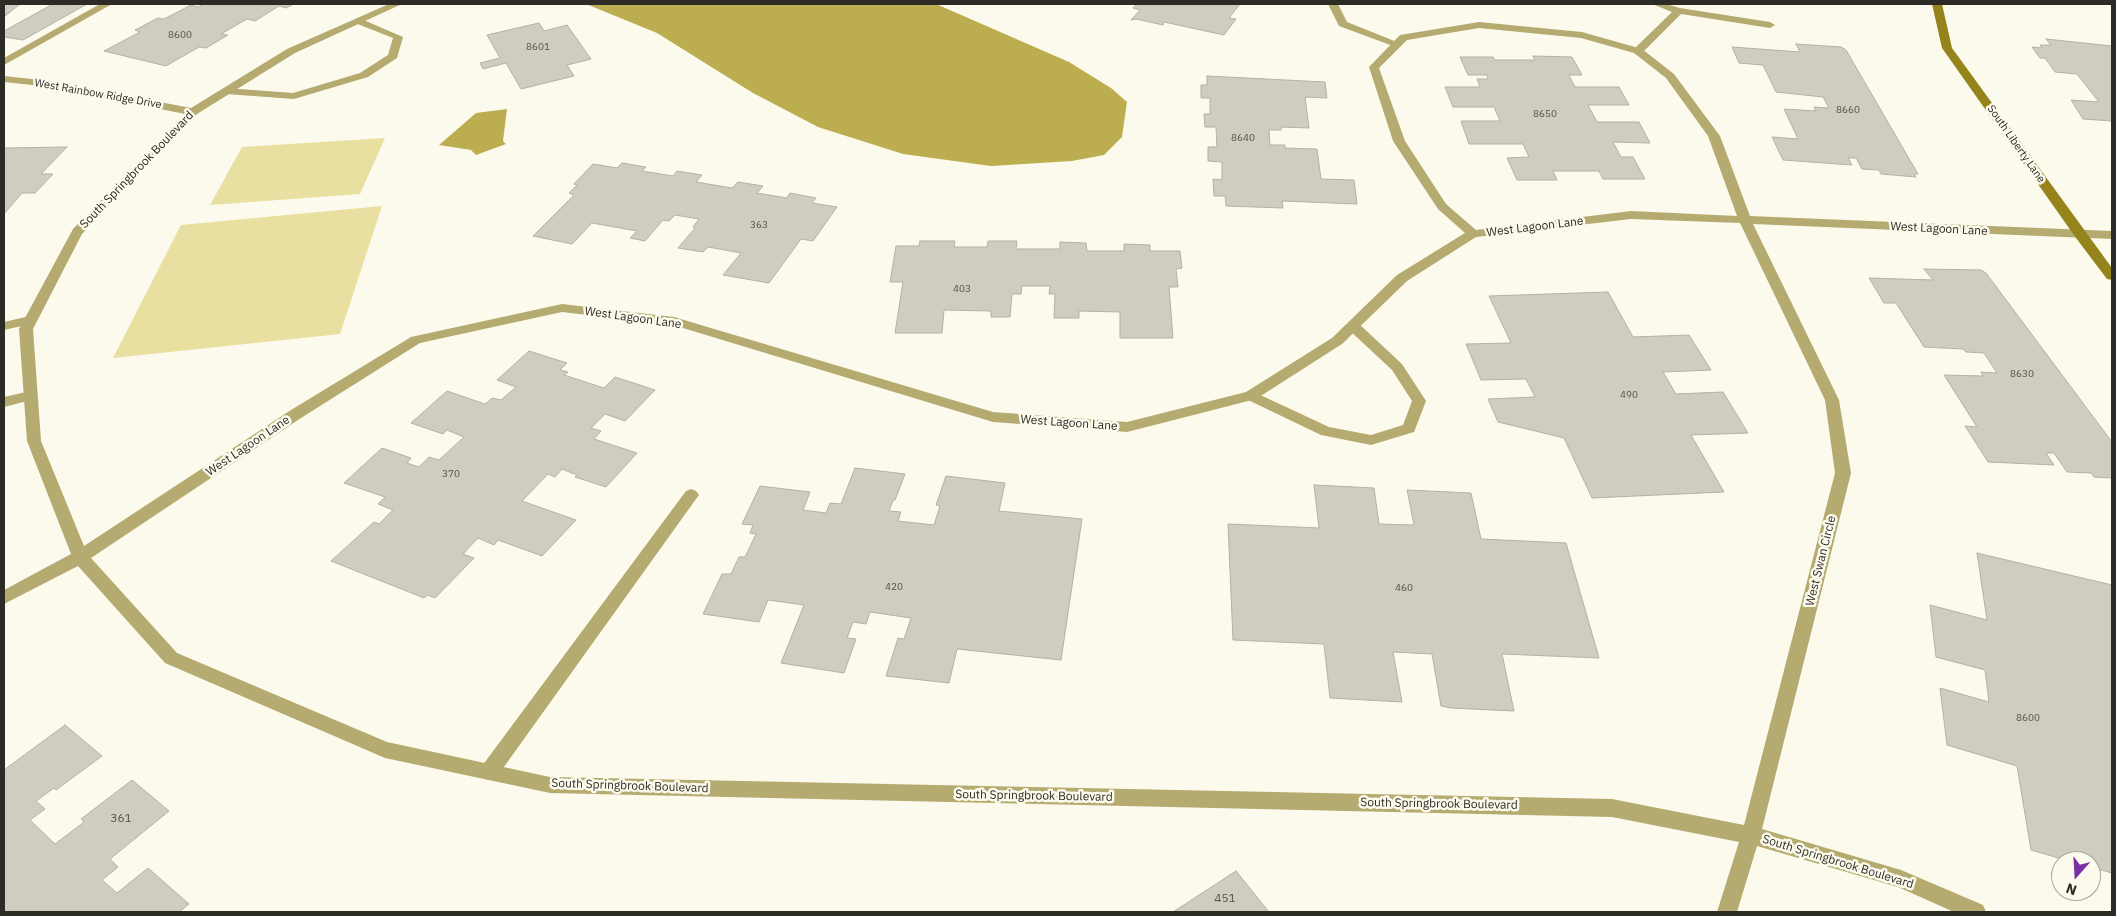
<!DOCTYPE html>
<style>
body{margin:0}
#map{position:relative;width:2116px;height:916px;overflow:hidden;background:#fcfaec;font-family:"IBM Plex Sans",sans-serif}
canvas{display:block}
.frame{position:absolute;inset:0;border:5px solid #2c2b26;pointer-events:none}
.north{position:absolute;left:2051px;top:851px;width:50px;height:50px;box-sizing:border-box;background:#fcfaec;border:1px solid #a9a79d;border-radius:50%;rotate:199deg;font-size:14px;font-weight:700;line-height:20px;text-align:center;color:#2c2b26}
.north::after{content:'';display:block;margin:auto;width:18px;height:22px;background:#7a31a4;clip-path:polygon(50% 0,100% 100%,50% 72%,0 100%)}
</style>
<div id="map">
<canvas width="2116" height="916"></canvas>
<div class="frame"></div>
<div class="north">N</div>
</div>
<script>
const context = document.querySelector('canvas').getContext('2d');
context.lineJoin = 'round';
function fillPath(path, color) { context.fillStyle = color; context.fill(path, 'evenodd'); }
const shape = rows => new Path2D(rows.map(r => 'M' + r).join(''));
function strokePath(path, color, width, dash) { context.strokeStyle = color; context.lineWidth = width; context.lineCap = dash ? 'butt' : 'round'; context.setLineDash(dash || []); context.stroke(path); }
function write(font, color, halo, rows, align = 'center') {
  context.font = font + ' "IBM Plex Sans",sans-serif'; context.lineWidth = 5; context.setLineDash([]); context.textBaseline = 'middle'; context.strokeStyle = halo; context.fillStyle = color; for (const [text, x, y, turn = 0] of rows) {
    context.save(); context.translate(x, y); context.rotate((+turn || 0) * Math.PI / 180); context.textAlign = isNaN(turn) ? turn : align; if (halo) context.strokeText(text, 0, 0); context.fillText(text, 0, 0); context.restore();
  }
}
const green = shape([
 [385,138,360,194,210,205,242,147],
 [382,206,340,334,113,358,181,225]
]);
const water = shape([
 [586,4,936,4,1069,62,1111,88,1127,102,1122,137,1104,155,1072,161,991,166,903,154,818,127,753,93,657,33],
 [507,109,503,141,506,144,476,155,471,150,439,145,476,113]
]);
const building = shape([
 [4,4,20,4,4,17,4,4],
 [53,4,87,4,23,40,4,37,4,31,53,4],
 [203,4,294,4,286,8,279,6,255,21,247,19,221,34,228,35,206,48,199,47,166,66,104,51,140,32,135,30,158,18,164,19,191,5,198,7,203,4],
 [1137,4,1240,4,1229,18,1236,19,1224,35,1164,22,1163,25,1136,19,1131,20,1140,10,1133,8,1137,4],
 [539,23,544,31,567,25,591,59,567,65,574,76,521,89,506,63,483,69,480,63,500,58,487,35,539,23],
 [2046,39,2112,46,2112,121,2083,119,2071,100,2099,102,2077,74,2055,72,2045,58,2040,58,2032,47,2042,48,2040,45,2051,45,2046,39],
 [1796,44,1841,47,1846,50,1918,174,1914,174,1916,177,1881,174,1879,170,1862,169,1856,158,1848,158,1852,165,1783,160,1772,137,1798,139,1784,109,1816,111,1814,107,1829,108,1823,97,1776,92,1763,65,1739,63,1732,47,1800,52,1796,44],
 [1533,56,1572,57,1582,75,1569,75,1575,87,1619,87,1629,105,1588,105,1597,122,1639,122,1650,143,1613,142,1621,157,1633,157,1645,179,1603,179,1599,171,1553,171,1557,180,1517,180,1507,158,1529,157,1523,144,1469,144,1461,121,1500,121,1494,107,1453,107,1445,87,1480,87,1477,79,1488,79,1487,75,1468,75,1460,57,1493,57,1495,60,1535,60,1533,56],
 [1207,76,1325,82,1327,98,1305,97,1309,128,1281,127,1281,130,1269,130,1270,145,1285,145,1285,148,1317,149,1321,179,1354,180,1357,204,1282,201,1283,208,1226,206,1225,196,1214,196,1213,179,1222,180,1222,162,1208,161,1208,147,1217,147,1216,127,1205,127,1204,114,1210,114,1210,98,1201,98,1201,85,1207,85,1207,76],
 [67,147,41,174,53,174,35,193,22,193,4,214,4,148,67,147],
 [622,163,646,167,642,171,673,176,677,171,702,175,696,182,732,188,738,182,763,186,757,193,787,198,790,193,816,198,812,203,837,207,813,241,801,239,769,283,723,275,741,253,708,247,703,252,678,248,695,228,693,227,699,219,675,215,669,221,663,220,645,241,630,238,637,231,592,223,572,244,533,236,574,195,569,193,577,185,574,184,593,164,617,168,622,163],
 [920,241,955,241,954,247,987,247,988,241,1017,241,1016,249,1060,249,1060,242,1086,243,1087,251,1124,251,1124,244,1150,245,1150,251,1180,251,1182,268,1176,269,1178,287,1169,287,1173,338,1120,338,1120,312,1079,311,1079,318,1054,318,1055,294,1049,294,1050,286,1022,286,1021,294,1012,294,1010,317,991,317,991,311,944,310,942,333,895,333,903,282,890,282,896,246,919,246,920,241],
 [1924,269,1981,270,1986,273,2112,442,2112,478,2094,477,2091,473,2067,472,2054,453,2046,453,2054,465,1988,462,1965,426,1977,427,1944,375,1983,376,1981,372,1997,373,1984,353,1966,352,1963,349,1924,347,1896,303,1884,303,1869,278,1933,280,1924,269],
 [1608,292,1633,337,1689,335,1711,370,1663,372,1676,394,1723,392,1748,433,1691,435,1724,492,1592,498,1564,438,1498,422,1488,399,1535,397,1526,379,1481,380,1466,344,1511,343,1489,296,1608,292],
 [529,351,567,363,560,370,568,372,564,375,604,388,615,377,655,390,625,421,605,414,591,428,601,431,594,439,637,453,606,487,575,477,577,475,562,469,555,477,548,474,522,501,576,520,542,556,498,540,494,545,478,538,463,554,474,558,435,598,428,595,424,598,331,561,374,522,379,524,393,510,378,504,385,497,344,483,382,448,411,458,407,463,419,467,429,457,439,460,464,437,447,430,443,434,411,423,447,391,485,404,492,398,501,400,516,387,497,380,529,351],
 [855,468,905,474,895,500,893,500,889,511,901,512,898,521,934,525,940,506,936,505,946,476,1005,483,999,511,1082,519,1061,660,957,649,949,683,886,676,898,638,904,639,911,618,870,612,866,624,853,622,847,638,856,639,844,673,781,663,804,605,768,600,759,622,703,614,722,574,731,574,739,557,745,557,756,534,750,533,753,525,742,524,760,486,810,492,803,510,826,513,830,503,841,504,855,468],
 [1314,485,1374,488,1379,524,1414,525,1407,490,1471,493,1481,539,1566,543,1599,658,1502,654,1514,711,1451,708,1441,706,1432,654,1393,652,1402,702,1330,698,1324,644,1233,640,1228,524,1319,528,1314,485],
 [1977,553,2112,585,2112,873,2091,867,2091,861,2069,861,2031,850,2017,766,1947,745,1940,688,1989,702,1985,670,1936,657,1930,605,1987,620,1977,553],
 [65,725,102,756,56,790,54,788,36,801,45,809,30,820,55,844,84,822,81,819,132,780,169,811,110,859,118,867,102,880,117,893,148,868,189,904,179,912,4,912,4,770,65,725],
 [1236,871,1269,912,1173,912,1236,871]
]);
const lane = shape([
 [100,4,112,4,4,65,4,58,100,4],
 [1328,4,1338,4,1347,22,1402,44,1393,46,1339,26,1328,4],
 [1652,4,1666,4,1680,8,1770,22,1775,25,1770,28,1681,14,1642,53,1634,53,1634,49,1672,12,1652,4],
 [359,18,403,37,397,58,368,77,294,99,226,94,221,91,226,88,293,93,360,73,388,55,393,38,355,23,355,19,359,18],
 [30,316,35,317,37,320,35,323,4,330,4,322,30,316],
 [1353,322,1358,323,1402,364,1426,401,1414,432,1371,445,1321,435,1246,399,1244,396,1246,393,1256,393,1329,427,1371,435,1403,425,1412,401,1392,370,1348,329,1346,326,1353,322],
 [30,391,37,396,35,399,4,407,4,397,30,391],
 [691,489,696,491,699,495,696,499,496,778,489,780,482,778,480,772,482,766,686,491,691,489]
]);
const street = shape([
 [389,4,402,4,295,53,197,114,82,234,33,329,41,441,84,546,291,410,411,337,562,304,674,317,993,412,1127,422,1246,392,1332,338,1397,275,1465,233,1438,209,1393,141,1369,67,1400,35,1479,22,1582,32,1642,49,1674,74,1720,136,1750,216,2112,231,2112,239,1753,224,1839,400,1851,473,1762,829,1901,870,1983,905,1986,912,1954,912,1898,887,1757,846,1737,912,1717,912,1739,842,1612,817,550,793,385,758,165,663,78,566,4,604,4,590,71,554,27,441,19,329,73,229,185,114,51,87,4,82,4,76,51,81,191,108,287,49,389,4],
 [1479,28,1581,38,1634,53,1666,78,1708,136,1737,216,1631,211,1476,230,1446,204,1405,141,1379,68,1407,40,1479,28],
 [1631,219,1740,223,1825,400,1835,473,1744,825,1612,799,550,777,387,742,177,653,91,558,301,418,420,343,562,312,673,325,993,422,1127,432,1256,399,1342,344,1407,281,1476,237,1631,219]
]);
const secondary = shape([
 [1932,4,1942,4,1952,48,2112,268,2112,280,2107,279,2076,238,1942,48,1932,4]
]);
const numberNames = [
 ["8600",180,35],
 ["8601",538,47],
 ["8660",1848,110],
 ["8650",1545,114],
 ["8640",1243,138],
 ["363",759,225],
 ["403",962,289],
 ["8630",2022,374],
 ["490",1629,395],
 ["370",451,474],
 ["420",894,587],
 ["460",1404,588],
 ["8600",2028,718]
];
const farStreetnames = [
 ["West Rainbow Ridge Drive",98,94,10],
 ["South Liberty Lane",2016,144,55]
];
const streetNames = [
 ["South Springbrook Boulevard",137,170,-46],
 ["West Lagoon Lane",1535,227,-7],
 ["West Lagoon Lane",1939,229,3],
 ["West Lagoon Lane",633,318,8],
 ["West Lagoon Lane",1069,423,4],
 ["West Lagoon Lane",248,446,-34],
 ["West Swan Circle",1821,561,-76],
 ["South Springbrook Boulevard",630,786,2],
 ["South Springbrook Boulevard",1034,796,1],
 ["South Springbrook Boulevard",1439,804,1],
 ["South Springbrook Boulevard",1838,862,17]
];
const nearNumbernames = [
 ["361",121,819],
 ["451",1225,899]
];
fillPath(green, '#e8dfa1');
fillPath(water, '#bcad51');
fillPath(building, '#cfcdc0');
strokePath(building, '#b3b1a4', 1);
fillPath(lane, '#b5ab71');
fillPath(street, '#b5ab71');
fillPath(secondary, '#94841b');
write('10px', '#55544c', null, numberNames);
write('11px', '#2c2b26', '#fcfaec', farStreetnames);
write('12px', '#2c2b26', '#fcfaec', streetNames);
write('12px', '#55544c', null, nearNumbernames);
</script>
